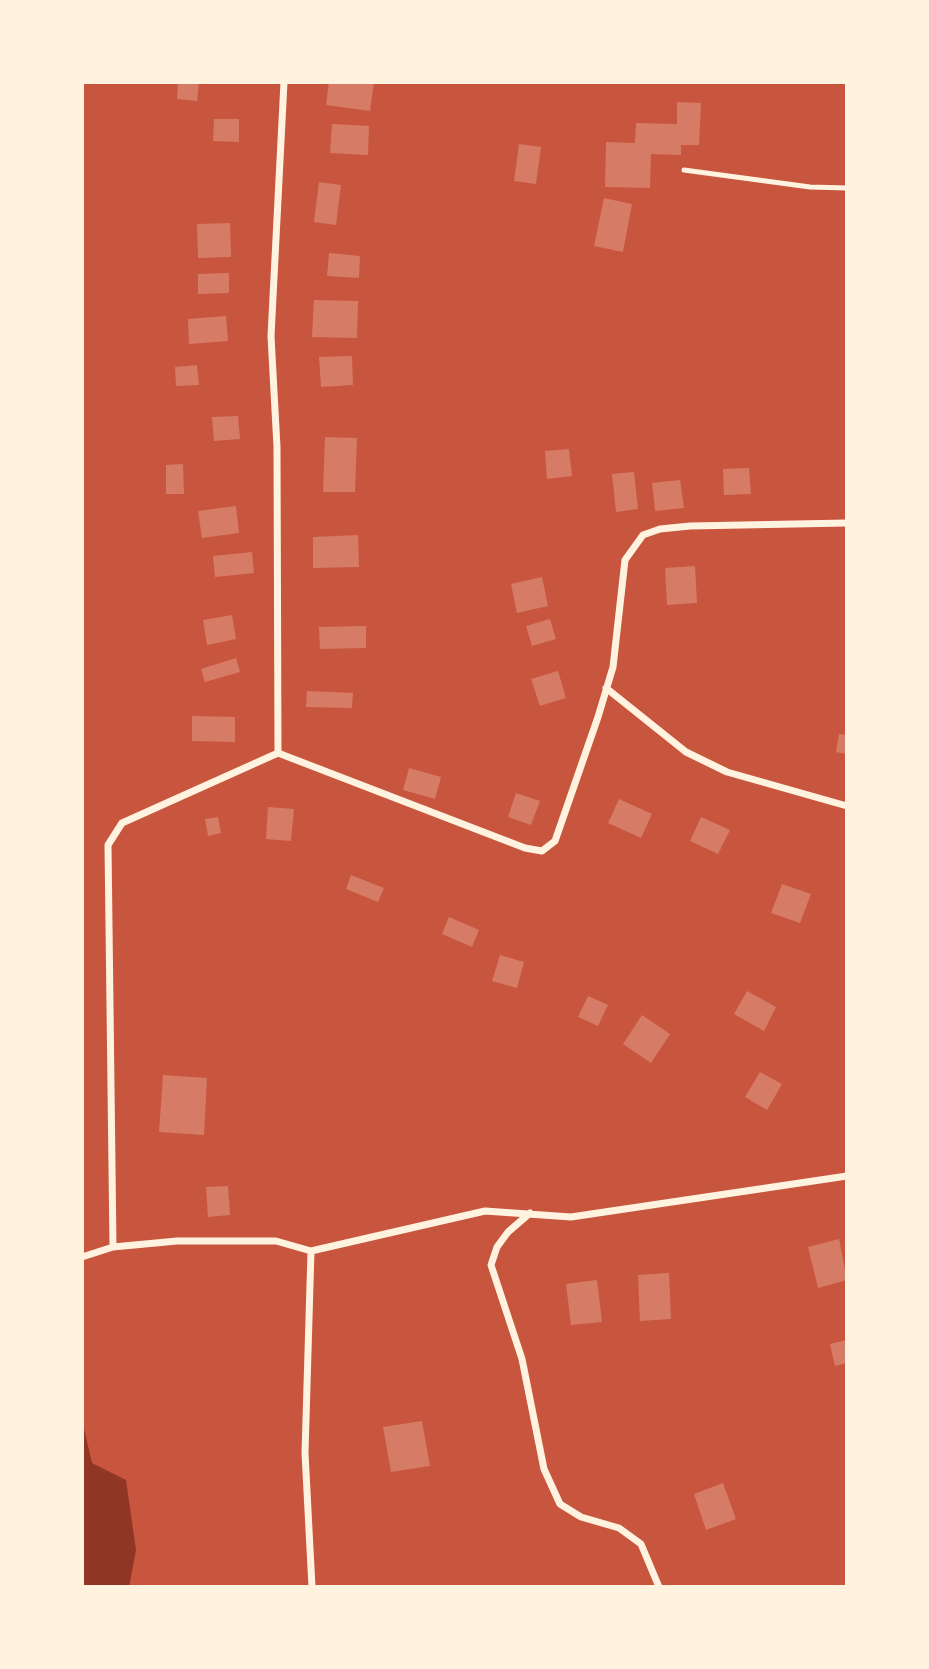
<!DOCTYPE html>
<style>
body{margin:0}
#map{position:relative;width:929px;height:1669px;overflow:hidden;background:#c8553d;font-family:"Alegreya Sans",sans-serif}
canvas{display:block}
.frame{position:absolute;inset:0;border:84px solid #fff3e0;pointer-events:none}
</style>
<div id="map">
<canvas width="929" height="1669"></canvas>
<div class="frame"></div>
</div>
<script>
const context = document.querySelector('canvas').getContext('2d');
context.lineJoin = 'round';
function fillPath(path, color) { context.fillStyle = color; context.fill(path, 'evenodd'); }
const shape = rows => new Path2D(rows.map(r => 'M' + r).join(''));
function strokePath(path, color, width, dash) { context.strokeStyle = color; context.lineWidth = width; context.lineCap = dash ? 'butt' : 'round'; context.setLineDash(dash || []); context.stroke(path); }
const water = shape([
 [82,1420,92,1463,126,1480,136,1550,129,1587,82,1587]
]);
const building = shape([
 [178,82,199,82,197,101,177,99],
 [329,82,374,82,370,111,326,105],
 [677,102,701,103,699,145,681,145,681,155,651,154,650,188,605,187,606,142,635,143,636,123,677,124],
 [214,119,239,119,239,142,213,141],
 [332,124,369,126,368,155,330,153],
 [519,144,541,147,536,184,514,181],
 [319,182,341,185,336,225,314,222],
 [604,198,632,204,623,252,594,246],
 [230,223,231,257,198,258,197,224],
 [329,253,360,256,359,278,327,276],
 [229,273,229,293,198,294,198,274],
 [314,300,358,301,357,338,312,337],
 [226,316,228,341,189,344,188,319],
 [352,356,353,385,321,387,319,357],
 [197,365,199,385,176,386,175,367],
 [238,416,240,439,214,441,212,417],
 [325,437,357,438,355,492,323,492],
 [569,449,572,476,547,479,545,451],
 [183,464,184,494,166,494,166,465],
 [749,468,751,494,724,495,723,469],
 [634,472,638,509,616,512,612,474],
 [680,480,684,508,655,511,652,483],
 [236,506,239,533,202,538,198,511],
 [358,535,359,567,313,568,313,537],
 [252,552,254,573,215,577,213,556],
 [695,566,697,603,667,605,665,568],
 [542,577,548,606,517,613,511,584],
 [232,615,236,639,207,645,203,620],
 [550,619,556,639,532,646,526,626],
 [366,626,366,648,320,649,319,627],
 [236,658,240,672,205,682,201,669],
 [558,671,566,698,540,706,531,679],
 [307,691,353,693,352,708,306,707],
 [192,716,235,717,235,742,192,741],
 [839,734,847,735,847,754,836,752],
 [409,768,441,777,435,799,403,790],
 [516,793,540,801,531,825,508,817],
 [619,799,652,814,641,838,608,823],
 [268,807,294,809,291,841,266,839],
 [218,817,221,833,208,836,205,819],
 [701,817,730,830,718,854,690,841],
 [351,875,384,888,378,902,346,889],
 [782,884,811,894,800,923,771,913],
 [449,917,479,930,472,947,442,934],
 [500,955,524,962,517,988,492,981],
 [747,991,776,1007,764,1031,734,1014],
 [588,996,608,1005,598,1026,578,1017],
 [642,1015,670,1034,651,1063,623,1044],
 [760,1072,782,1084,767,1110,745,1097],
 [163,1075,207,1078,204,1135,159,1132],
 [228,1186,230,1215,208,1217,206,1187],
 [839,1239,847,1280,818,1288,808,1247],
 [669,1273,671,1319,640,1321,638,1275],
 [597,1280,602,1322,571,1325,566,1284],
 [847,1340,847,1363,835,1366,830,1344],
 [422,1421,430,1466,391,1472,383,1427],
 [723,1483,736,1519,706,1530,694,1494]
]);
const service = shape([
 [684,170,810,187,847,188]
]);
const minor = shape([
 [606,688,686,752,727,772,847,806],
 [278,753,277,447,271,336,284,82],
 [530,1213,508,1232,497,1247,491,1265,522,1359,544,1469,560,1504,581,1517,619,1528,641,1544,659,1587],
 [113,1247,108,845,122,823,278,753,525,848,542,851,555,841,598,717,613,667,625,560,643,535,660,529,690,526,847,523],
 [311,1251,305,1453,312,1587],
 [82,1257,113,1247,177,1241,276,1241,311,1251,485,1211,571,1217,847,1176]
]);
fillPath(water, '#8f3625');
fillPath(building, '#d67c66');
strokePath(service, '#fff3e0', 5);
strokePath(minor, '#fff3e0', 7);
</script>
